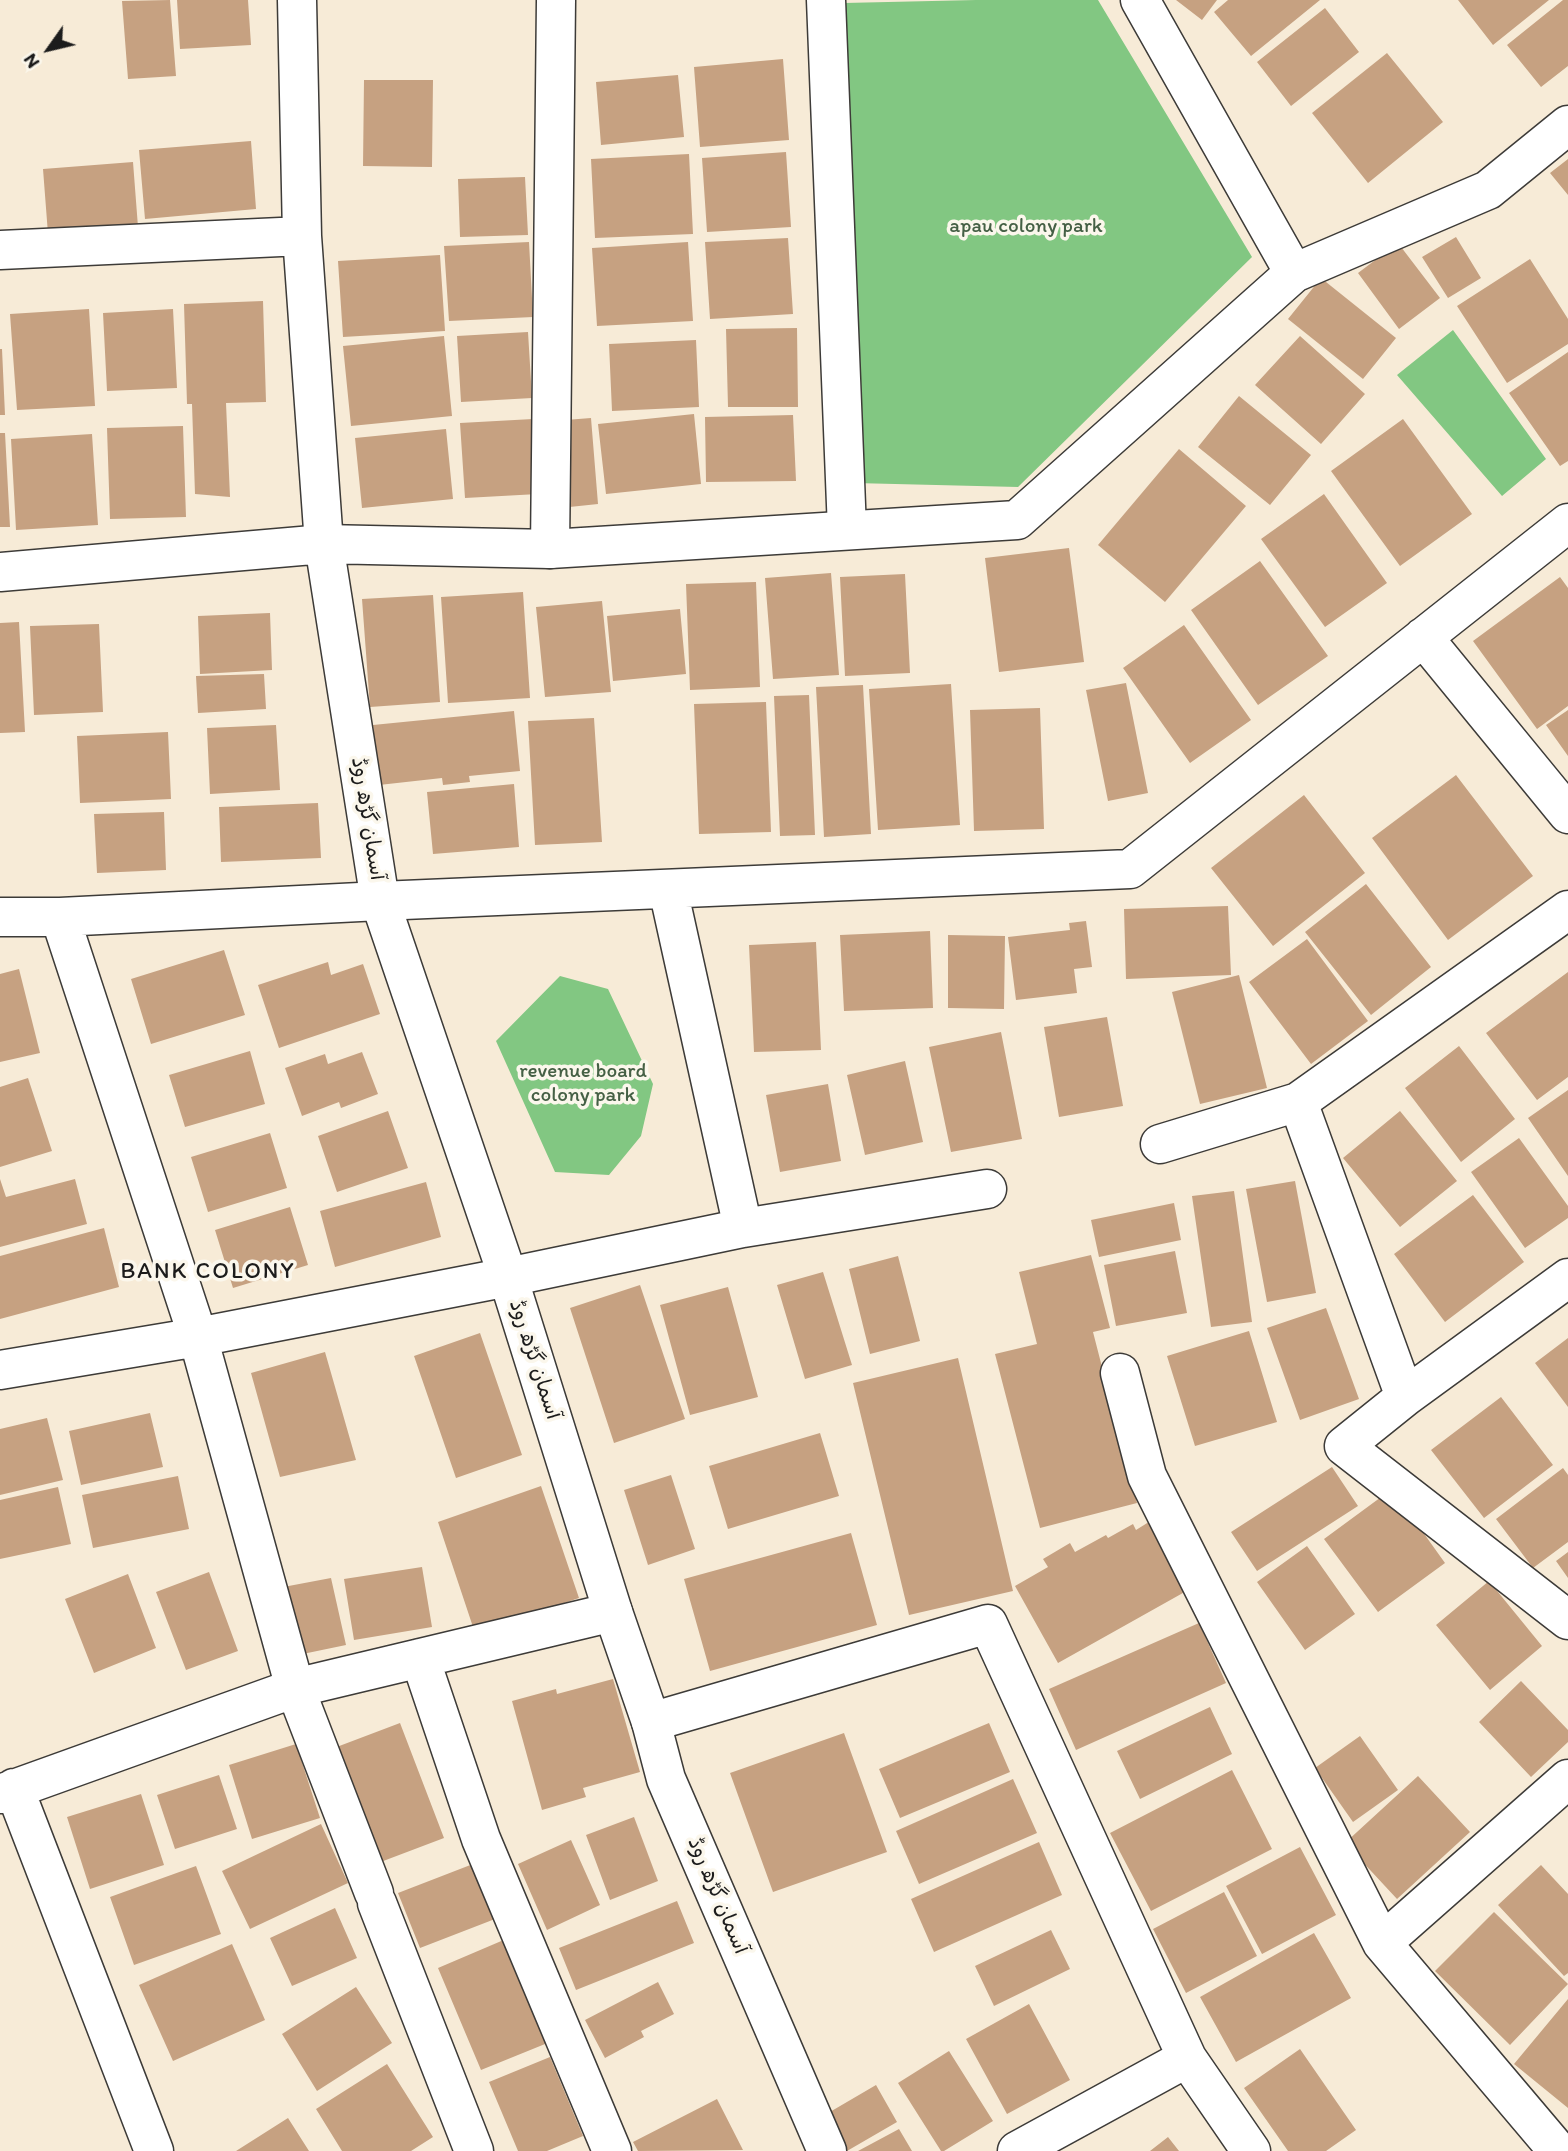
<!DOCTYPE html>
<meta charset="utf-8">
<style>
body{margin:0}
#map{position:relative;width:1568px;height:2151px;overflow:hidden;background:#f7ebd7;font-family:Itim,sans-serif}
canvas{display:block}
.north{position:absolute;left:14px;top:14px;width:70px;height:70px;-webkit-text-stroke:5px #fbf7ec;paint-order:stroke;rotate:236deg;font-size:19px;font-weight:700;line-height:28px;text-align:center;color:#1c1c1c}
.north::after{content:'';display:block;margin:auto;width:24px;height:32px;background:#1c1c1c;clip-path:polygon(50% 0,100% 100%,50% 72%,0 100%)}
</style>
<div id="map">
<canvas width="1568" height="2151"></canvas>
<div class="north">N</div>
</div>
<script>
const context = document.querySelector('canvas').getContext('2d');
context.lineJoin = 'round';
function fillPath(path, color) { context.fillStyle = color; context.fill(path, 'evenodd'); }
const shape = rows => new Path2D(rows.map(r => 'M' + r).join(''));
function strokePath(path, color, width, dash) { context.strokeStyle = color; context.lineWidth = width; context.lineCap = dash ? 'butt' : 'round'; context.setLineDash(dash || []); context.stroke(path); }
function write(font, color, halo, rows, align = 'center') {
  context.font = font + ' Itim,"Playpen Sans Arabic",sans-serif'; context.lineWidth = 7; context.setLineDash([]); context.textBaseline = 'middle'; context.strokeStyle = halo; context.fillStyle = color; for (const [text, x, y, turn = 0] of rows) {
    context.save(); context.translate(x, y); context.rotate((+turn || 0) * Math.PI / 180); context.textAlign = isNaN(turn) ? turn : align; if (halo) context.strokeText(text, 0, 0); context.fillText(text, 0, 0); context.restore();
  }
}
const green = shape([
 [976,0,1098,0,1252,257,1018,487,854,483,844,3],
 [1453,330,1546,459,1502,496,1397,375],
 [560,976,608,989,653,1084,641,1136,609,1175,555,1172,496,1041]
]);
const building = shape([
 [170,0,176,76,128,79,122,1],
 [177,0,248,0,251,45,180,49],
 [1176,0,1217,0,1202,20],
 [1228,0,1320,0,1251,56,1214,12],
 [1458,0,1549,0,1493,45],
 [1563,0,1568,0,1568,66,1541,87,1507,45],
 [1325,8,1359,52,1291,106,1257,62],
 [1387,53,1443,122,1368,183,1312,113],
 [783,59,789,140,700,147,694,67],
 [678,75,684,137,601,145,596,82],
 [364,80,433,80,432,167,363,166],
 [251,141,256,209,145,219,139,150],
 [786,152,791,227,707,232,702,158],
 [689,154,693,234,595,238,591,159],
 [1568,159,1568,195,1550,173],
 [133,162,138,227,48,234,43,169],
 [525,177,528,235,460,237,458,179],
 [1456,237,1481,278,1448,298,1422,257],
 [788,238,793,314,710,319,705,242],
 [529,242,533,317,449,321,444,246],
 [688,242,693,321,597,326,592,248],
 [1398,243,1440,298,1399,329,1358,273],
 [440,255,445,331,343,337,338,261],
 [1530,259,1568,319,1568,344,1507,383,1457,306],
 [1321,278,1396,338,1363,379,1288,319],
 [263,301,266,402,226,403,230,497,195,494,192,404,187,404,184,304],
 [89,309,95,406,17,410,10,314],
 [173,309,177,388,107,391,103,313],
 [797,328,798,407,728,407,726,329],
 [528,332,532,398,461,402,457,336],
 [444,336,452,416,351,426,343,346],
 [1300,336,1365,394,1321,444,1255,385],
 [696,340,699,407,612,411,609,344],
 [0,349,2,349,5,415,0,415],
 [1568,352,1568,461,1560,466,1509,393],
 [1239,396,1311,455,1270,505,1198,447],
 [694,414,701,484,606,494,598,424],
 [793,415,796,481,706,482,705,417],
 [591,418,598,504,560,508,553,421],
 [533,419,538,494,465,498,460,423],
 [1403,419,1472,514,1400,566,1331,471],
 [183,426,186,517,110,519,107,428],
 [446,429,453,499,362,508,355,438],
 [0,433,5,433,10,527,0,527],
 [92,434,98,525,16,530,11,439],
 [1179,449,1246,506,1165,602,1098,545],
 [1324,494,1387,583,1325,627,1261,539],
 [1069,548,1084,662,999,672,985,558],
 [1260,561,1328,656,1258,705,1191,610],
 [831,573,839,675,773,679,765,578],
 [905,574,910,673,845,676,840,577],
 [1560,577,1568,588,1568,706,1537,729,1473,641],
 [756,582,760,687,690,690,686,584],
 [523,592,530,698,448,703,441,597],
 [433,595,440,702,370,707,362,599],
 [602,601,611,692,545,697,536,607],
 [680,609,686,674,613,681,607,616],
 [270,613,272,670,200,674,198,616],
 [19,622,25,732,0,733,0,623],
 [99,624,103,712,34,715,30,626],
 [1184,625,1251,720,1190,763,1123,668],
 [264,674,266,709,198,713,196,676],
 [1126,683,1148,793,1108,801,1086,690],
 [951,684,960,825,878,830,869,689],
 [863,685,871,834,824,837,816,687],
 [809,695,815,835,780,836,774,696],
 [766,702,771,832,699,834,694,704],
 [1040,708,1044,829,974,831,970,710],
 [1568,710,1568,756,1546,725],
 [514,711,520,771,469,776,470,782,443,785,442,778,379,785,373,725],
 [594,718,602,842,535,845,528,721],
 [276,725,280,790,210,794,207,728],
 [168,732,171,799,80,803,77,736],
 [1456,775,1533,876,1448,940,1372,838],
 [514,784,519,847,433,854,427,792],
 [1304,795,1365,873,1273,946,1211,868],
 [318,803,321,858,221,862,219,807],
 [164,812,166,870,97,873,94,814],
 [1366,884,1431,967,1371,1015,1305,932],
 [1228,906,1231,975,1126,979,1124,909],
 [1086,921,1092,967,1074,969,1077,993,1016,1000,1008,937,1070,930,1069,923],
 [930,931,933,1008,844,1011,840,935],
 [948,935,1005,936,1004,1009,948,1008],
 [1307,939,1368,1021,1311,1064,1249,982],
 [816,942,821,1050,754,1052,749,945],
 [224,950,245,1015,151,1044,131,979],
 [328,962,331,975,363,964,380,1014,279,1048,258,985],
 [19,969,40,1053,0,1062,0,974],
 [1568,972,1568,1077,1537,1100,1486,1033],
 [1239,975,1267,1088,1200,1104,1172,992],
 [1107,1017,1123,1106,1059,1117,1044,1027],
 [1001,1032,1022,1139,951,1152,929,1047],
 [1459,1046,1515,1119,1461,1162,1405,1088],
 [250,1051,265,1104,185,1127,169,1075],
 [362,1052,378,1094,341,1108,339,1102,302,1116,285,1068,325,1054,328,1064],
 [905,1061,923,1142,865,1155,847,1075],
 [28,1078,52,1151,0,1167,0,1087],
 [828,1084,841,1161,780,1172,766,1095],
 [1568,1090,1568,1176,1528,1118],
 [388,1111,408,1168,337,1192,318,1136],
 [1400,1111,1457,1181,1400,1227,1343,1158],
 [270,1133,287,1188,208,1212,191,1157],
 [1519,1138,1568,1206,1568,1218,1525,1248,1471,1172],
 [0,1179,6,1197,75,1179,87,1224,0,1247],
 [1295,1181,1316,1293,1267,1302,1246,1189],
 [426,1182,441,1237,335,1267,320,1211],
 [1234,1191,1252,1322,1211,1327,1192,1196],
 [1473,1195,1524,1262,1445,1322,1394,1254],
 [1174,1203,1181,1240,1099,1257,1091,1220],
 [290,1207,308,1265,233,1288,215,1230],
 [104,1228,119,1287,0,1319,0,1256],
 [1175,1251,1187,1313,1116,1326,1104,1265],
 [1091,1255,1110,1328,1093,1332,1137,1503,1040,1528,995,1354,1037,1344,1019,1272],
 [898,1256,920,1341,870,1354,849,1269],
 [823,1272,852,1365,805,1379,777,1285],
 [640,1285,685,1419,614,1443,570,1308],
 [728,1287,758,1397,690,1415,660,1305],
 [1326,1308,1359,1399,1300,1420,1267,1328],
 [1249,1331,1277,1422,1195,1446,1167,1356],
 [480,1333,522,1455,456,1478,414,1356],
 [1568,1338,1568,1407,1535,1363],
 [325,1352,356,1460,280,1477,251,1373],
 [958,1358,1013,1591,909,1615,853,1383],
 [1501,1397,1553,1465,1484,1518,1431,1450],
 [150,1413,163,1467,81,1485,69,1431],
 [47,1418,63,1480,0,1495,0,1429],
 [820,1433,839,1496,728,1529,709,1466],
 [1332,1467,1358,1506,1257,1571,1231,1532],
 [1563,1468,1568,1475,1568,1542,1533,1568,1496,1519],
 [671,1475,695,1549,648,1565,624,1490],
 [178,1476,189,1529,93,1548,82,1495],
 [541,1486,579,1598,475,1633,438,1522],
 [58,1487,71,1544,0,1559,0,1500],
 [1392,1489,1445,1563,1378,1612,1324,1539],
 [1152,1520,1190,1589,1058,1663,1015,1586,1048,1567,1043,1559,1070,1543,1075,1552,1106,1535,1108,1538,1133,1524,1136,1530],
 [851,1533,877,1625,710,1671,684,1579],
 [1307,1546,1355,1614,1305,1650,1257,1582],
 [1568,1552,1568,1578,1556,1561],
 [422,1567,432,1627,354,1640,344,1579],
 [209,1572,238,1651,186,1670,156,1592],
 [128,1574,156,1648,94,1673,65,1599],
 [331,1578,346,1645,293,1656,278,1588],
 [1489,1581,1542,1646,1490,1690,1436,1625],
 [1199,1623,1226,1683,1076,1750,1049,1689],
 [613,1679,640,1772,583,1788,586,1797,542,1810,512,1701,556,1689,557,1694],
 [1521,1681,1568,1730,1568,1742,1531,1777,1479,1722],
 [1210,1707,1232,1754,1140,1799,1117,1751],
 [400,1723,444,1838,378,1863,334,1748],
 [989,1723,1010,1772,900,1818,879,1769],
 [844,1733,887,1852,773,1892,730,1773],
 [1360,1736,1398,1790,1353,1822,1315,1768],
 [296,1744,320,1818,252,1839,229,1765],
 [1232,1770,1272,1849,1151,1911,1110,1833],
 [219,1775,237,1829,175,1849,157,1795],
 [1418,1776,1470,1832,1397,1899,1345,1843],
 [1013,1779,1037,1833,919,1884,896,1831],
 [141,1794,164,1865,90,1889,67,1817],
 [634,1817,658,1881,610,1900,586,1835],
 [321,1824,348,1883,250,1929,222,1871],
 [571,1840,600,1905,547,1930,518,1864],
 [1039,1842,1062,1895,934,1952,911,1899],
 [1300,1847,1336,1915,1262,1954,1226,1886],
 [473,1864,495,1919,420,1948,398,1893],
 [1541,1865,1568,1894,1568,1973,1564,1976,1498,1905],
 [196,1866,221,1934,134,1965,110,1897],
 [1224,1892,1257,1956,1186,1993,1153,1929],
 [677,1901,694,1943,576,1990,559,1948],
 [335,1908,357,1958,292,1986,270,1938],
 [1494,1912,1568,1984,1510,2045,1435,1971],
 [1051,1930,1070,1969,994,2006,975,1966],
 [1314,1933,1351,1998,1236,2062,1200,1997],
 [506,1939,550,2042,481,2070,438,1968],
 [232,1944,265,2020,173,2061,139,1985],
 [658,1982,674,2014,641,2031,644,2037,605,2058,585,2020],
 [356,1987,392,2043,317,2091,282,2034],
 [1568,1999,1568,2108,1514,2064],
 [1029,2004,1070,2080,1007,2114,966,2039],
 [1300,2049,1356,2130,1326,2151,1288,2151,1244,2088],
 [949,2051,993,2121,944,2151,941,2151,898,2083],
 [550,2057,583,2136,547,2151,518,2151,489,2082],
 [387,2064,433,2137,411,2151,342,2151,316,2109],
 [876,2085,897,2122,847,2151,843,2151,823,2116],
 [717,2099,743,2150,638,2151,633,2142],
 [288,2118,309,2151,236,2151],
 [899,2129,912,2151,858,2151],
 [1168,2137,1179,2151,1150,2151]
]);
const street = shape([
 [297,0,302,236],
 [826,0,847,530],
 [1140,0,1294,273],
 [0,250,302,236,324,544],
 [550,549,556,0],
 [1423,637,1568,814],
 [668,889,743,1228],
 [0,917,60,917,380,901,1130,869,1568,523],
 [60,917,198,1337,295,1688,374,1893],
 [1298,1102,1405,1397],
 [1160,1144,1298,1102,1568,910],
 [1568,1278,1405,1397,1344,1446,1568,1620],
 [0,1370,198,1337,508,1277,743,1228,987,1189],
 [1120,1373,1147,1476,1382,1943,1558,2151],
 [420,1658,481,1839,612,2151],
 [651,1722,988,1624,1187,2058,1251,2151],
 [14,1788,154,2151],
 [0,1794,295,1688,613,1612],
 [377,1903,474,2151],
 [1382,1943,1568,1779],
 [1017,2151,1187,2058]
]);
const secondary = shape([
 [324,544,380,901,508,1277,613,1612,651,1722,666,1779,827,2151],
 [0,572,324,544,550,549,1017,520,1294,273,1488,190,1568,125]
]);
const parkNames = [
 ["apau colony park",1026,227],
 ["revenue board",583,1072],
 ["colony park",583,1096]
];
const streetNames = [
 ["آسمان گڑھ روڈ",367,819,81],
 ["آسمان گڑھ روڈ",534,1360,72],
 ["آسمان گڑھ روڈ",717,1896,67]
];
const neighbourhoodNames = [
 ["BANK COLONY",208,1272]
];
fillPath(green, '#82c782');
fillPath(building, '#c6a181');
strokePath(street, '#3d3b38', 41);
strokePath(secondary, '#3d3b38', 41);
strokePath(street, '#fff', 38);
strokePath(secondary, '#fff', 38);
write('21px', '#456045', '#fbf7ec', parkNames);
write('21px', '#1c1c1c', '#fbf7ec', streetNames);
context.letterSpacing = '2px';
write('23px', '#1c1c1c', '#fbf7ec', neighbourhoodNames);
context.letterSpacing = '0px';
</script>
